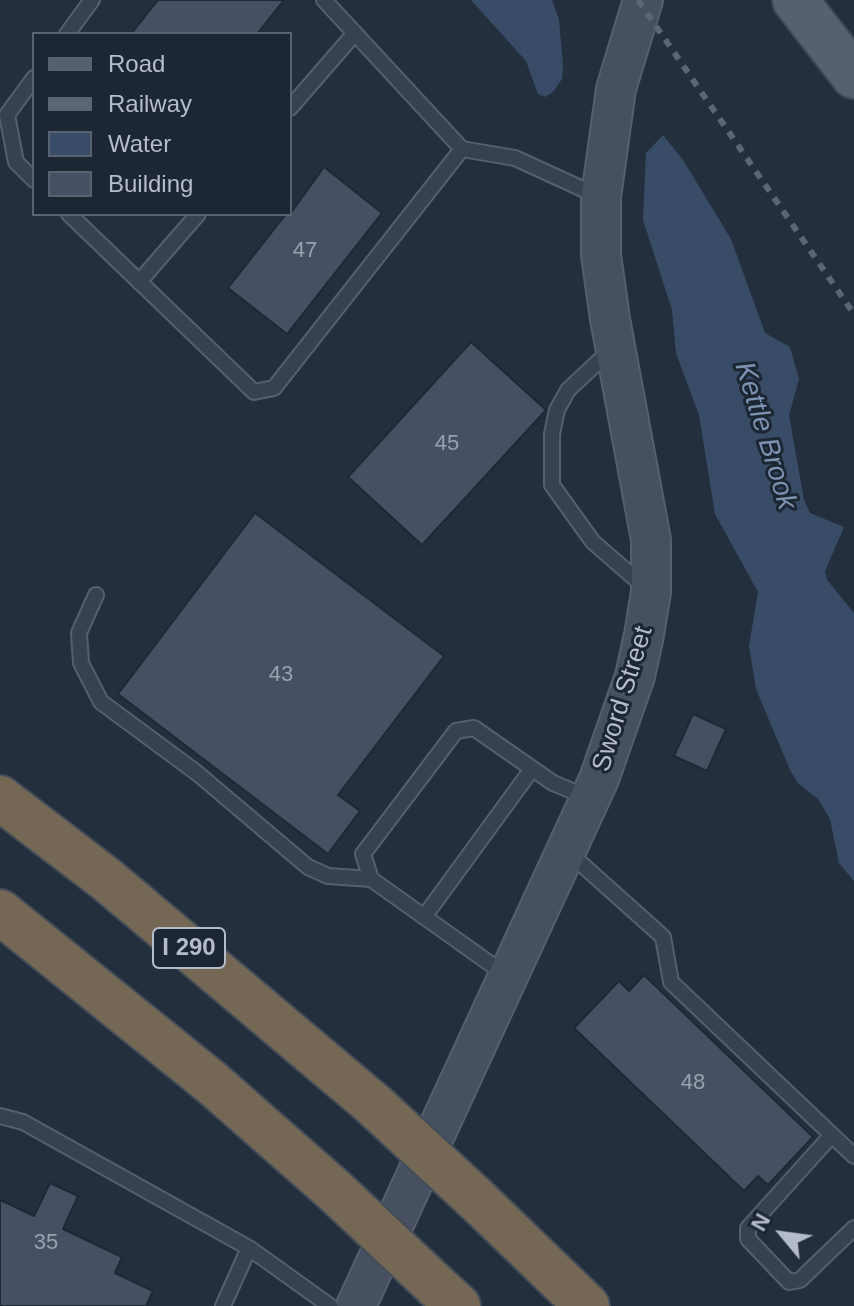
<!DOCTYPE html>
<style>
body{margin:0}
#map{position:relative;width:854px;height:1306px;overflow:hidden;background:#242f3e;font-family:Arial,sans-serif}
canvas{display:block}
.legend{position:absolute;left:32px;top:32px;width:260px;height:184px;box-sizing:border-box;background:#1d2633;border:2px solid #59626f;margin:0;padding:10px 14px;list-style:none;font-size:24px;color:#b4bcc9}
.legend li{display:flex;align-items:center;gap:16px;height:40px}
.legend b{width:40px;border:2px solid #59626f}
.north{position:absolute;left:742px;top:1194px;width:80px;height:80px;-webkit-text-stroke:6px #1d2633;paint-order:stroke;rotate:299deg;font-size:22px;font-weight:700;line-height:32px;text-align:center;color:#b4bcc9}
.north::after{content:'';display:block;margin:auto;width:28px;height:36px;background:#b4bcc9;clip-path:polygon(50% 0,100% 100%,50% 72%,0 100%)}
</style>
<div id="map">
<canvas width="854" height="1306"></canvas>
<ul class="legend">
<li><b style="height:10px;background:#56606e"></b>Road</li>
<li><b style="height:10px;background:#5a6575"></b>Railway</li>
<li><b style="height:22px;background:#394c67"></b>Water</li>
<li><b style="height:22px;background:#455162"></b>Building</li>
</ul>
<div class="north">N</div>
</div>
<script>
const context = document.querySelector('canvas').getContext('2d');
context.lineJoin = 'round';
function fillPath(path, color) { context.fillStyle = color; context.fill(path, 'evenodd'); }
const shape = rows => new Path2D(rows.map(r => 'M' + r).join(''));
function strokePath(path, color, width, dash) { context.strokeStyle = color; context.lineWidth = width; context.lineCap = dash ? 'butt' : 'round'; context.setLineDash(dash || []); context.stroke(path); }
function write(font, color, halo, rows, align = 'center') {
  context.font = font + ' Arial,sans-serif'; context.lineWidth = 6; context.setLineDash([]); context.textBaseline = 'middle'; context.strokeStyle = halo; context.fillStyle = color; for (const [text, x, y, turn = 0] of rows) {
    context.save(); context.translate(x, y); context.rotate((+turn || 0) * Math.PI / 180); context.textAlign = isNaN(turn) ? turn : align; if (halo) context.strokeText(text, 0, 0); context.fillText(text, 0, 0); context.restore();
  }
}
const water = shape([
 [471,0,552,0,559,20,563,66,562,79,553,92,545,97,538,94,526,61],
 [663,135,683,160,731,239,765,333,790,347,799,379,789,415,804,500,810,513,844,527,825,571,827,580,854,613,854,881,839,863,830,819,818,799,798,783,790,770,756,689,749,646,758,592,715,514,699,415,676,353,672,310,643,220,646,153]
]);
const building = shape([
 [158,0,284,0,257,34,131,34,158,0],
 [324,167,382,213,287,334,228,288,286,214,290,214,324,167],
 [471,342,546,410,422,545,348,477,471,342],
 [255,513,444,656,338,795,360,811,328,854,118,694,255,513],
 [693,714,726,729,707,771,674,756,693,714],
 [644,975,813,1137,768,1185,758,1176,744,1191,574,1028,619,981,629,991,644,975],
 [50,1183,78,1196,63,1229,122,1257,115,1273,153,1291,146,1306,0,1306,0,1200,34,1216,50,1183]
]);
const lane = shape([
 [324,0,462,149,515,158,600,197],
 [67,34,92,0],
 [34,78,7,115,16,162,34,180],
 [290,108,355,33],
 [69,214,254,392,274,388,462,149],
 [139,282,198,214],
 [613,348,568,390,557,410,552,434,552,485,593,542,646,588],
 [96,595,79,633,81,663,101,702,197,773,308,867,328,876,371,879],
 [567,851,663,937,671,982,854,1156],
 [424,917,532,769],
 [506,975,371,879,363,854,456,731,474,728,553,783,589,798],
 [0,1116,23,1122,249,1248,330,1306],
 [831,1136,748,1228,748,1239,789,1282,800,1280,854,1228],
 [223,1306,249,1248]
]);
const secondary = shape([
 [356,1306,599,779,635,676,644,635,651,592,651,540,610,319,601,255,601,197,616,89,643,0]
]);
const primary = shape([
 [795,0,854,76]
]);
const highway = shape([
 [0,798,106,879,373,1104],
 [0,912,211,1082,335,1191],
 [477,1200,587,1306],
 [436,1286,458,1306]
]);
const rail = shape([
 [638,0,854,314]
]);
const highwayBridge = shape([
 [373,1104,477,1200],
 [335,1191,436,1286]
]);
const numberNames = [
 ["47",305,251],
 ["45",447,444],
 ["43",281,675],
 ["48",693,1083],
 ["35",46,1243]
];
const shields = [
 [189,948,72]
];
const shieldNames = [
 ["I 290",189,948]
];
const streetNames = [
 ["Sword Street",623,699,-73]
];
const waterNames = [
 ["Kettle Brook",765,436,73]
];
fillPath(water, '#394c67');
fillPath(building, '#455162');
strokePath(building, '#1f2835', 2);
strokePath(lane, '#565f6c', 18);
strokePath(secondary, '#565f6c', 42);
strokePath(primary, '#414a57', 48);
strokePath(highway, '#434c59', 48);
strokePath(lane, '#38414e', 14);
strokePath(secondary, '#465061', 38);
strokePath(primary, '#56606e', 44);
strokePath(highway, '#746855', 44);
strokePath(rail, '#5a6575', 6, [8, 8]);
strokePath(highwayBridge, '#434c59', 48, []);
strokePath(highwayBridge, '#746855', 44);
write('22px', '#98a1af', null, numberNames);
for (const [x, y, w] of shields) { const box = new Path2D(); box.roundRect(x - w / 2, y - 20, w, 40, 6); context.fillStyle = '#1d2633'; context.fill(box); strokePath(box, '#b4bcc9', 2); }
write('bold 24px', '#b4bcc9', null, shieldNames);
write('26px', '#b4bcc9', '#1d2633', streetNames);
write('italic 28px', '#7c92b1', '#1d2633', waterNames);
</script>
